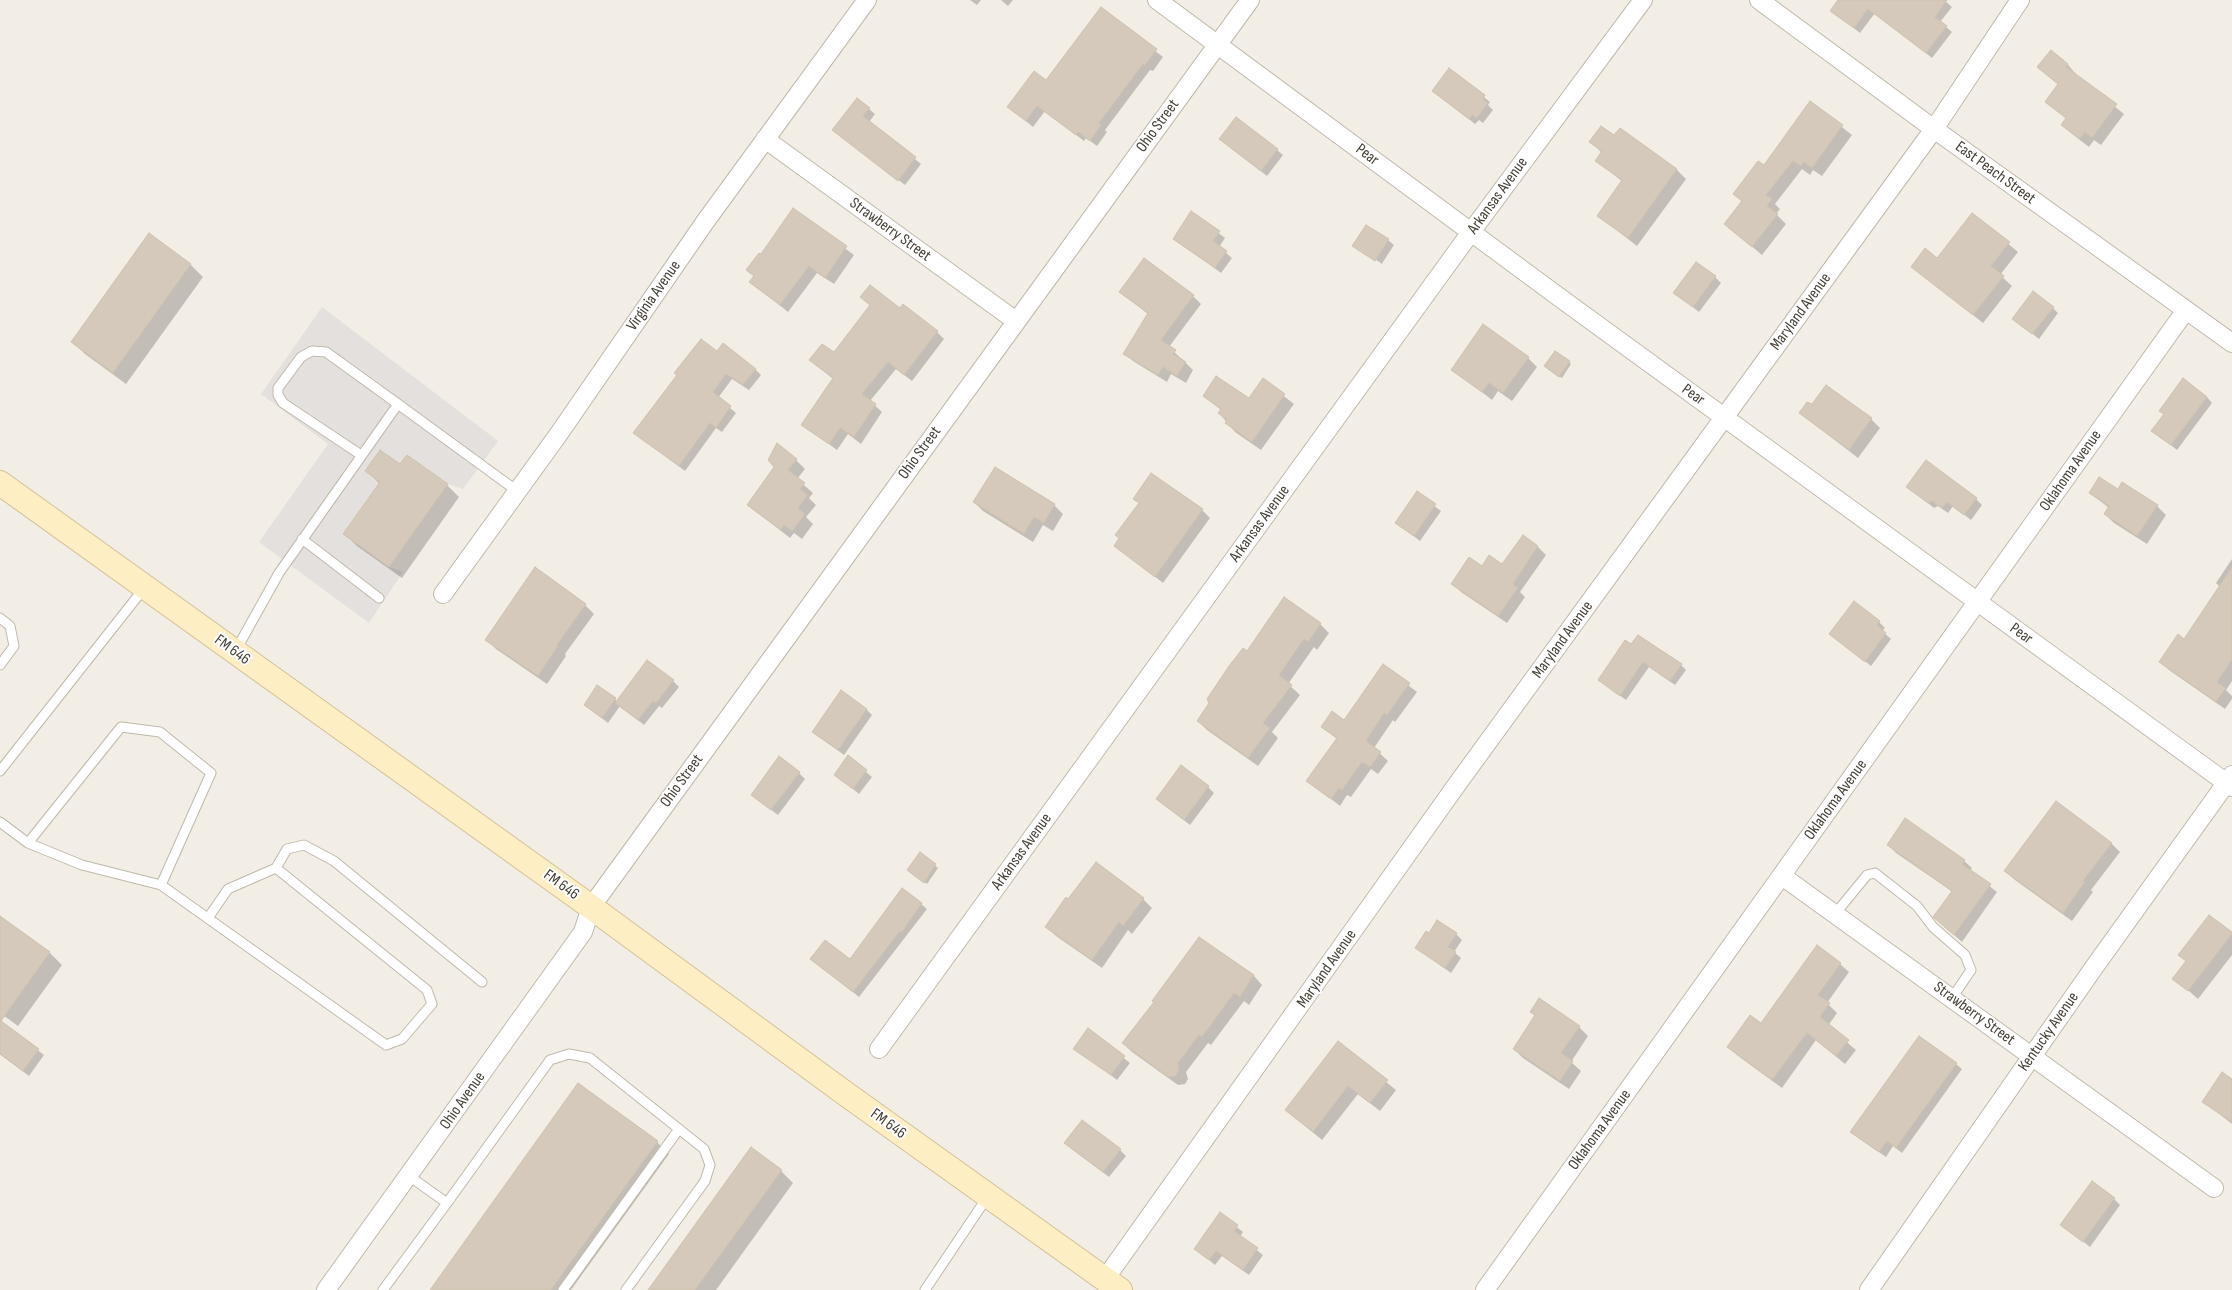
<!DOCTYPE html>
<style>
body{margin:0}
canvas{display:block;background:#f2eee5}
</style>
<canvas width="2232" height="1290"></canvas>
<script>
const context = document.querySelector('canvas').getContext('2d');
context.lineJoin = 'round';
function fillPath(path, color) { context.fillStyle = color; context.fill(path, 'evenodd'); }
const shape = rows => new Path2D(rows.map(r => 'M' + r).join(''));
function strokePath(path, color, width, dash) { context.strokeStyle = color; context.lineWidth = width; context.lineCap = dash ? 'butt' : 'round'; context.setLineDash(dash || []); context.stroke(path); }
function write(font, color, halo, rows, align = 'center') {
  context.font = font + ' "Sofia Sans Condensed",sans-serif'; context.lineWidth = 4; context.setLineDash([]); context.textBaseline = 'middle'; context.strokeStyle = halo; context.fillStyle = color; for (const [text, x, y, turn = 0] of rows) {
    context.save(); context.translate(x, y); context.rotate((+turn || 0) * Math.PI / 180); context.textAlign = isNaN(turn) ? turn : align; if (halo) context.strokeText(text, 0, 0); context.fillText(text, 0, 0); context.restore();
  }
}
const parking = shape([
 [322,307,498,441,463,489,448,484,407,455,400,465,379,450,365,471,380,482,343,534,389,567,403,572,369,623,259,542,328,444,261,394]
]);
const shadow = shape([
 [970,0,981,0,977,5],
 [1001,0,1013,0,1008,6],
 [1840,0,1876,0,1881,5,1860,33,1832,11],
 [1905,0,1944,0,1952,7,1940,22,1952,32,1932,58,1888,23],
 [1101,9,1163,57,1153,71,1150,70,1105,130,1107,132,1097,146,1086,138,1084,141,1045,111,1033,127,1016,113,1046,82],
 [2051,52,2068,65,2076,74,2075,75,2124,114,2101,145,2094,140,2089,147,2071,133,2062,125,2067,119,2047,102,2059,85,2047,75],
 [1449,70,1490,102,1488,105,1493,110,1483,123,1479,120,1475,124,1433,91],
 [857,99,875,114,869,122,921,164,905,185,840,135],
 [1811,103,1852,135,1822,176,1813,170,1810,175,1802,169,1775,204,1780,209,1776,214,1786,224,1762,255,1725,224],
 [1620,129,1677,170,1686,179,1637,246,1599,216,1623,182,1597,161,1602,153,1591,142,1615,137],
 [1226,144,1277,150,1283,155,1267,176],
 [794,210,854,255,834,284,817,273,788,312,751,282],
 [1192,213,1225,238,1219,247,1232,258,1221,273,1174,238],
 [1972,214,2018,252,2000,275,2012,286,1983,323,1913,267,1937,260],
 [149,235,191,265,203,277,126,384,85,354,73,342],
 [1388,240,1394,245,1381,265,1381,263,1359,249,1359,251,1354,246],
 [1715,277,1721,283,1699,312,1681,298],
 [1120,292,1193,296,1201,304,1169,347,1193,370,1186,383,1171,374,1167,382,1133,361,1125,353,1148,314],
 [862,297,900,310,937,332,944,339,912,381,896,369,870,401,882,412,861,444,848,434,837,450,803,425,833,379,811,360,835,353,871,306],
 [2053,308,2058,313,2039,339,2020,324],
 [717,352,755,369,761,375,749,390,732,379,718,398,736,413,722,432,716,428,685,471,635,433],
 [1528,358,1537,367,1512,401,1498,391,1492,400,1452,369],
 [1569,362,1571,364,1562,378,1548,369],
 [1263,380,1294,404,1261,450,1235,432,1219,413,1221,410,1204,396,1249,400],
 [2207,397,2212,403,2177,450,2159,436,2165,415],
 [1800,413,1871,419,1880,428,1858,458],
 [796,460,805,469,797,479,813,493,809,498,816,505,806,517,813,524,802,539,794,533,790,538,748,505,776,467],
 [400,466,447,485,459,497,402,578,357,546,345,534,380,484,367,471],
 [995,469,1054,505,1063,514,1053,531,1043,525,1033,542,983,511,974,502],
 [1151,475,1202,510,1210,518,1163,583,1116,546,1140,504,1135,499],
 [1908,487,1976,499,1982,505,1971,520,1953,506,1948,513,1938,506,1934,508],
 [2118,491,2157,506,2166,515,2147,544,2114,523,2105,514,2109,508,2090,493],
 [1417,493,1441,511,1420,541,1403,528],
 [1538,547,1546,555,1520,592,1525,597,1507,623,1461,592,1453,583,1482,567,1503,566],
 [2232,559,2232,681,2226,690,2232,696,2232,699,2225,709,2169,670,2161,661,2184,640,2220,587,2216,583],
 [585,605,594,614,565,654,566,656,547,684,496,649,487,640],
 [1879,622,1885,628,1882,631,1891,639,1871,666,1831,634],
 [1320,624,1329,633,1317,650,1314,647,1288,684,1300,695,1272,732,1278,738,1258,766,1207,730,1198,721,1247,653],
 [1632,646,1681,665,1686,670,1675,685,1649,667,1626,700,1599,680],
 [1383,666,1417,692,1395,722,1393,720,1374,748,1388,761,1378,774,1371,769,1351,797,1347,795,1340,806,1308,781,1337,739,1323,727,1344,721],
 [673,681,679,687,662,708,659,706,644,725,620,706,608,723,585,705,615,699,618,702],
 [866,709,872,715,844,755,813,732],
 [848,757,872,777,859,794,835,774],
 [799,773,805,779,778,815,752,795],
 [1208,787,1214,793,1190,825,1157,799],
 [2111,843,2120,852,2091,890,2093,892,2072,921,2015,880,2006,871],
 [1889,845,1964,861,1972,868,1970,871,1997,892,1962,942,1943,925,1953,892,1896,853],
 [920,854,938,868,927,884,911,873],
 [1143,899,1152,908,1132,934,1128,930,1102,968,1056,936,1047,927,1069,901],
 [921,904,927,909,859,997,818,964,850,961],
 [0,918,50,953,62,965,18,1026,0,1013],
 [1456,934,1462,940,1454,952,1461,958,1451,973,1416,948],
 [2232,934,2232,955,2198,999,2174,978,2187,962,2180,955],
 [1199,939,1254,976,1262,985,1249,1005,1244,1001,1211,1045,1208,1043,1186,1072,1188,1079,1185,1084,1178,1085,1132,1052,1123,1043,1155,1002],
 [1840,964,1849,972,1827,1003,1837,1013,1828,1026,1856,1050,1845,1064,1816,1040,1782,1088,1737,1055,1728,1047,1761,1025],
 [1531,1012,1579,1027,1588,1036,1571,1062,1581,1071,1569,1089,1523,1058,1514,1049,1536,1016],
 [0,1022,44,1055,29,1076,0,1054],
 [1088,1030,1130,1063,1117,1080,1075,1048],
 [1338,1043,1396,1090,1380,1111,1358,1094,1322,1140,1286,1110],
 [1956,1064,1962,1069,1902,1153,1893,1146,1886,1157,1851,1132],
 [2232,1081,2232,1124,2204,1102],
 [657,1142,669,1154,571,1290,432,1290],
 [1072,1149,1120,1150,1126,1156,1109,1177],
 [781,1171,793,1183,716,1290,649,1290],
 [2114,1199,2120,1205,2090,1247,2062,1225],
 [1220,1214,1243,1232,1240,1237,1263,1255,1249,1275,1222,1256,1215,1265,1196,1249]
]);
const building = shape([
 [1838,0,1947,0,1935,17,1947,26,1926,53,1868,9,1854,28,1830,11,1838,0],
 [1101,7,1157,49,1145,65,1143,64,1099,123,1101,125,1090,141,1078,132,1076,135,1037,106,1026,121,1007,107,1034,71,1046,80,1101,7],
 [2051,50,2068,64,2066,67,2117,104,2092,138,2085,132,2080,139,2061,125,2066,118,2045,102,2058,84,2037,67,2051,50],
 [1449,68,1485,95,1483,99,1488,103,1477,118,1472,115,1469,119,1432,91,1449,68],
 [857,98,870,108,863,116,916,157,898,181,832,130,857,98],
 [1810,101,1843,125,1812,168,1804,162,1801,166,1793,161,1766,195,1772,199,1767,206,1778,214,1752,247,1724,224,1742,201,1733,194,1758,161,1764,165,1810,101],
 [1236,117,1278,149,1261,171,1219,139,1236,117],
 [1601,126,1614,135,1620,128,1677,169,1628,238,1597,216,1622,180,1595,161,1602,151,1589,142,1601,126],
 [793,208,847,246,825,278,809,266,780,305,749,282,754,276,746,270,759,253,761,254,793,208],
 [1191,211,1220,231,1213,241,1227,251,1215,268,1173,239,1191,211],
 [1972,213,2010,242,1991,266,2004,276,1973,315,1911,267,1925,248,1937,258,1972,213],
 [1366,225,1389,239,1375,261,1352,246,1366,225],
 [149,233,191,264,113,373,71,342,149,233],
 [1144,258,1194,295,1161,340,1176,350,1173,354,1186,362,1177,376,1163,367,1158,375,1123,354,1148,313,1119,292,1144,258],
 [1696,262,1716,276,1693,307,1673,293,1696,262],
 [870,285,900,308,903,304,938,331,904,375,888,362,862,394,876,404,854,437,840,428,829,444,801,425,833,378,809,360,822,344,834,352,870,305,860,297,870,285],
 [2033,291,2054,307,2032,334,2012,319,2033,291],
 [1483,324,1529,357,1503,393,1489,383,1482,392,1451,370,1483,324],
 [701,339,717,351,723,343,756,369,743,385,726,374,713,392,731,406,716,428,710,423,679,466,633,433,677,375,674,373,701,339],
 [1555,351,1570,361,1559,377,1544,366,1555,351],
 [1216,376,1249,398,1263,378,1285,394,1252,442,1225,423,1227,420,1218,413,1221,409,1203,396,1216,376],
 [2183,378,2207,397,2171,445,2151,431,2164,414,2159,411,2183,378],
 [1826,385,1872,418,1849,450,1799,413,1807,402,1812,404,1826,385],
 [777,443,797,459,788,470,805,483,800,489,808,495,798,508,805,514,792,531,784,525,781,530,747,505,774,467,768,460,777,443],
 [380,450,400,464,407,455,448,484,389,567,343,534,380,482,365,471,380,450],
 [1926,460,1977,498,1964,515,1947,502,1942,508,1932,501,1928,503,1906,487,1926,460],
 [995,467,1055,504,1044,523,1034,517,1024,534,973,502,995,467],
 [1151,473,1203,509,1155,577,1114,546,1119,538,1115,535,1139,503,1133,499,1151,473],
 [2099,477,2118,489,2122,482,2158,505,2137,536,2104,514,2109,506,2089,493,2099,477],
 [1417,491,1436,504,1414,536,1395,523,1417,491],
 [1523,535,1538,546,1513,584,1518,588,1498,616,1451,584,1469,557,1482,566,1489,555,1502,564,1523,535],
 [535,567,586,604,557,645,558,646,538,676,485,640,535,567],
 [2232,567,2232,660,2217,682,2226,688,2216,702,2159,662,2178,634,2184,639,2232,567],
 [1284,597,1321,623,1308,642,1304,639,1279,675,1292,685,1263,723,1270,728,1248,758,1197,721,1209,703,1207,699,1229,666,1243,648,1247,651,1284,597],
 [1854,601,1880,621,1877,625,1886,633,1865,662,1829,634,1854,601],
 [1638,635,1682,664,1670,681,1643,662,1620,696,1598,680,1625,640,1631,644,1638,635],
 [647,660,674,680,656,703,653,701,638,720,615,703,647,660],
 [1383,664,1410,683,1387,715,1384,713,1366,741,1381,752,1370,767,1362,762,1342,790,1339,788,1331,799,1306,781,1337,738,1321,727,1332,711,1344,720,1383,664],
 [597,685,616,698,602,718,584,705,597,685],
 [841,690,867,709,838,750,812,732,841,690],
 [848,755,867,770,853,789,834,775,848,755],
 [779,756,800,772,771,810,751,795,779,756],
 [1181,765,1209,786,1184,820,1156,799,1181,765],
 [2056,801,2112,843,2083,881,2085,882,2063,913,2004,871,2056,801],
 [1905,818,1965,860,1962,864,1991,884,1954,935,1933,917,1952,891,1887,845,1905,818],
 [920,852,936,864,924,883,907,870,920,852],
 [1096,862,1144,898,1123,926,1119,922,1092,960,1045,927,1066,897,1068,899,1096,862],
 [902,888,922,903,902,932,900,931,853,992,810,959,825,940,850,959,902,888],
 [2209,915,2232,932,2232,934,2188,991,2172,979,2186,961,2178,955,2209,915],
 [0,916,50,952,1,1021,39,1049,23,1071,0,1054,0,916],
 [1437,920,1457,933,1448,947,1456,952,1445,968,1415,948,1426,931,1429,933,1437,920],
 [1199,937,1254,975,1240,997,1234,993,1202,1037,1199,1035,1178,1063,1179,1070,1176,1076,1168,1077,1122,1043,1154,1002,1152,1001,1199,937],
 [1817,945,1841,963,1818,995,1830,1003,1820,1017,1849,1040,1836,1056,1807,1033,1772,1080,1727,1047,1750,1015,1761,1023,1817,945],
 [1539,998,1580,1026,1561,1053,1573,1061,1560,1081,1513,1049,1535,1015,1530,1012,1539,998],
 [1088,1028,1125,1056,1111,1075,1073,1049,1088,1028],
 [1919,1036,1957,1063,1896,1148,1887,1141,1879,1152,1850,1132,1919,1036],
 [1338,1041,1388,1080,1370,1103,1348,1086,1313,1132,1285,1110,1338,1041],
 [2222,1072,2232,1079,2232,1122,2202,1102,2222,1072],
 [578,1083,658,1141,551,1290,430,1290,578,1083],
 [1082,1120,1121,1149,1103,1172,1064,1143,1082,1120],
 [751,1147,782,1170,695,1290,648,1290,751,1147],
 [2092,1181,2115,1198,2083,1242,2060,1225,2092,1181],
 [1220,1212,1238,1225,1234,1231,1258,1248,1243,1270,1216,1251,1209,1260,1194,1249,1220,1212]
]);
const lane = shape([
 [361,455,283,403,278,395,278,388,301,357,312,351,326,352,398,404],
 [302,539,379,598],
 [0,618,10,626,14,646,0,665],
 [236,650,279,573,398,404,517,491],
 [0,771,145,587],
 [0,822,28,843,82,865,161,885,386,1045,402,1039,432,1004,427,990,276,868,287,849,304,845,334,861,482,982],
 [28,843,121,727,160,732,211,773,161,885],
 [1835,914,1867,875,1875,873,1917,906,1933,927,1965,955,1971,970,1952,998],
 [208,918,228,889,276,868],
 [409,1176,447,1203,550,1060,569,1054,590,1058,704,1149,710,1165,705,1181,626,1290],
 [383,1290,447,1203],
 [563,1290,679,1129],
 [925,1290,988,1196]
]);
const street = shape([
 [1157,0,1563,300,2232,787],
 [1759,0,1934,129,2232,343],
 [765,139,1016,321],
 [443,594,558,435,705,222,867,0],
 [1782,876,2214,1188],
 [879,1049,1471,232,1643,0],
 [1105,1279,1458,783,1934,129,2020,0],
 [326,1290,583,932,591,907,1250,0],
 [1485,1290,2186,310],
 [1869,1290,2095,966,2232,775]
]);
const secondary = shape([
 [0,483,591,907,846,1094,1120,1290]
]);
const streetNames = [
 ["Ohio Street",1158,126,-54],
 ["Pear",1367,155,37],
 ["East Peach Street",1995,173,36],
 ["Arkansas Avenue",1498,196,-54],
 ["Strawberry Street",890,230,36],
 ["Virginia Avenue",654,296,-55],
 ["Maryland Avenue",1801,312,-54],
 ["Pear",1693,395,36],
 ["Ohio Street",920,453,-54],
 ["Oklahoma Avenue",2071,471,-55],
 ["Arkansas Avenue",1260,524,-54],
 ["Pear",2021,634,36],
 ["Maryland Avenue",1563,640,-54],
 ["FM 646",232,650,36],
 ["Ohio Street",682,781,-54],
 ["Oklahoma Avenue",1836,800,-54],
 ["Arkansas Avenue",1022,852,-54],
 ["FM 646",561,885,36],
 ["Maryland Avenue",1327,969,-55],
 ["Strawberry Street",1974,1014,36],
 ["Kentucky Avenue",2049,1032,-55],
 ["Ohio Avenue",463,1101,-55],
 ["FM 646",888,1124,36],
 ["Oklahoma Avenue",1600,1130,-54]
];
fillPath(parking, '#e3e0dd');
fillPath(shadow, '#0003');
fillPath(building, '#d4c9ba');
strokePath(building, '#cec1ae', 1);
strokePath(lane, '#c0b8aa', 11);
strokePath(street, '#c0b8aa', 20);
strokePath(secondary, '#d2c095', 26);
strokePath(lane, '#fff', 9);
strokePath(street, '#fff', 18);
strokePath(secondary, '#feeec3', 24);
write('16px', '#443e34', '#fff', streetNames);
</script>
